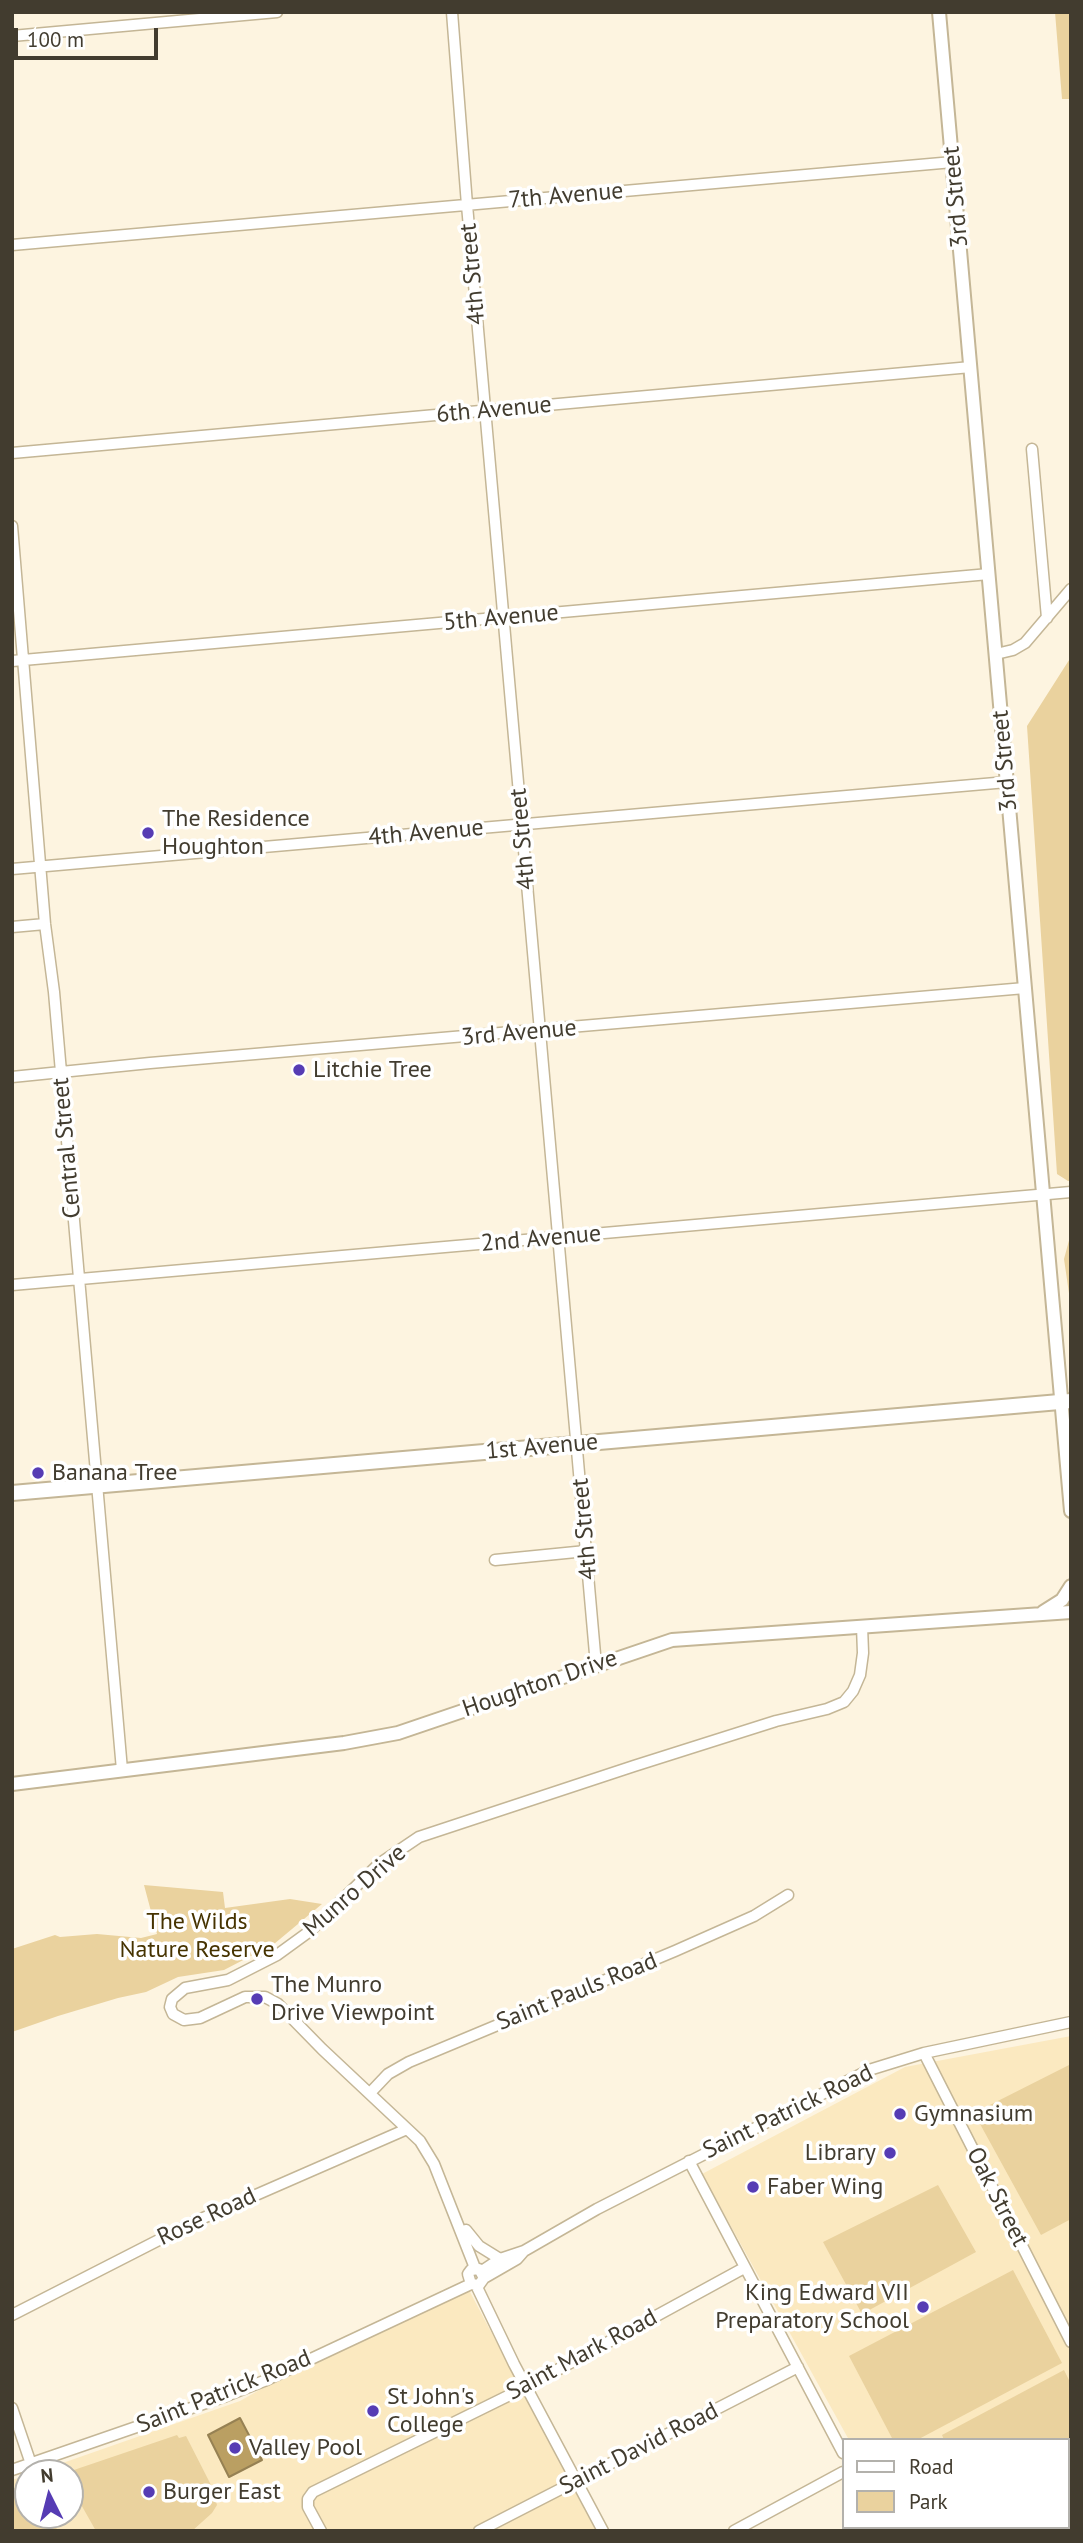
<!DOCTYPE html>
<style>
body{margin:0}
#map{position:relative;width:1083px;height:2543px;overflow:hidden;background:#fdf4e0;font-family:"PT Sans",sans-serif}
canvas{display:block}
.frame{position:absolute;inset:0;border:14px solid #423c2f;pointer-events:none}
.legend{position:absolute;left:842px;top:2438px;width:228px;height:91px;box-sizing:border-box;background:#fff;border:2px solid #b3b1ac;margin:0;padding:9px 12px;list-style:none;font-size:21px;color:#423c2f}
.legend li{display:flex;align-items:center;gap:14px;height:35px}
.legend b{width:35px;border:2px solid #b3b1ac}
.north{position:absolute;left:14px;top:2459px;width:70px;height:70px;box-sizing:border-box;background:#fff;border:2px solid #b3b1ac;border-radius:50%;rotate:354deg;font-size:19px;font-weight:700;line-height:28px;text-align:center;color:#423c2f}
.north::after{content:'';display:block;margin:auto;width:24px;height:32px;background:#563cb4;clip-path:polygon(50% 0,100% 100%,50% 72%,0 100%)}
.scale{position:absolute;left:14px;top:28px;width:144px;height:32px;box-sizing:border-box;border:4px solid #423c2f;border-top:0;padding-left:9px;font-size:21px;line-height:24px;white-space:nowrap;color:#423c2f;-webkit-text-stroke:5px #fff;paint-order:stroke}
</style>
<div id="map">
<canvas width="1083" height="2543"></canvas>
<div class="frame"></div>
<ul class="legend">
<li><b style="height:9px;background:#fff"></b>Road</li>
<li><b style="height:19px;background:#ead29e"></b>Park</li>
</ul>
<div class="north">N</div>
<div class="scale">100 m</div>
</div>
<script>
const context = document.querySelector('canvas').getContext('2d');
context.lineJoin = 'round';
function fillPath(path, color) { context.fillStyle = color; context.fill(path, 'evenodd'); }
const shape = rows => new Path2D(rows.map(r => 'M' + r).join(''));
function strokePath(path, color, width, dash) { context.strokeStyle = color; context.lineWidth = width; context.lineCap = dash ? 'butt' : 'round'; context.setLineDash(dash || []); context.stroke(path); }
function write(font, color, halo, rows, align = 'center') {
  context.font = font + ' "PT Sans",sans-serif'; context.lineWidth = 7; context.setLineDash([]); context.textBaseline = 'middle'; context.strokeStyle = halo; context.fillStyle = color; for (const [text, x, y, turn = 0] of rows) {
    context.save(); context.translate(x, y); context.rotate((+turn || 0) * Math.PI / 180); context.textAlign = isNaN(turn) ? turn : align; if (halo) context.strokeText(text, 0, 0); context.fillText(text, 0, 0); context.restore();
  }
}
const built = shape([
 [1071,2036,1071,2463,1067,2465,1067,2440,849,2440,702,2174,905,2067],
 [469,2290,596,2531,12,2531,12,2480,28,2475,28,2515,70,2515,70,2473,34,2473,240,2401,261,2389]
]);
const green = shape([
 [1055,12,1071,12,1071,99,1062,99],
 [1071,657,1071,1181,1068,1181,1057,1174,1027,726],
 [1071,1233,1071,1307,1064,1259],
 [144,1885,223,1892,225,1908,290,1899,322,1904,274,1944,224,1970,178,1977,146,1992,118,1998,58,2016,12,2032,12,1949,55,1935,60,1937,97,1934,141,1938,157,1934],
 [1071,2064,1071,2219,1041,2235,974,2113],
 [938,2185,976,2252,862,2314,823,2242],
 [1013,2270,1062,2363,917,2440,893,2440,849,2356],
 [1064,2370,1071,2384,1071,2462,1067,2464,1067,2440,944,2440,942,2435],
 [177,2435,179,2438,186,2436,211,2485,217,2505,212,2513,192,2531,96,2531,70,2485,70,2473,65,2473],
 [28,2483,28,2515,49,2515,58,2531,12,2531,12,2489]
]);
const water = shape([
 [240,2418,262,2460,229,2477,208,2435,240,2418]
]);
const minor = shape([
 [452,12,467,205,596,1665],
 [12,36,277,12],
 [12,245,953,162],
 [1032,449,1047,618],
 [12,453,971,367],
 [12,526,45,924,54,992,122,1770],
 [996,654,1013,650,1025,643,1071,589],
 [12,661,989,574],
 [12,869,1007,782],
 [12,927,45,924],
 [12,1077,150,1063,1025,988],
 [12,1285,1071,1192],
 [495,1560,586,1551],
 [924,2053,1071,2342],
 [370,2093,388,2074,409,2062,675,1951,754,1916,788,1895],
 [689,2161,843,2453],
 [466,2230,479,2246,500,2259],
 [475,2268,434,2164,420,2141,322,2049,278,2004,265,1997,245,1997,200,2018,184,2020,173,2014,170,2007,172,1999,185,1988,228,1980,277,1955,310,1931,379,1864,419,1837,634,1766,776,1721,827,1709,844,1702,853,1691,860,1675,863,1653,862,1626],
 [482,2271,500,2259,524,2251],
 [484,2278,479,2269,471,2270,468,2274,471,2284,479,2285,484,2278,517,2259,524,2251,597,2209,869,2070,924,2053,1071,2022],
 [476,2285,514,2364,603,2531],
 [12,2315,194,2222,407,2129],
 [12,2408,31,2464],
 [12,2470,226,2396,264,2381,471,2284],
 [1067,2476,1071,2474],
 [883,2527,885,2531],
 [321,2531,308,2507,308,2499,313,2492,526,2387,744,2268],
 [479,2531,798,2367],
 [734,2531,843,2472],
 [971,2531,978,2527]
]);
const tertiary = shape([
 [939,12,1071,1511],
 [1043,1612,1062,1600,1071,1586],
 [12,1784,344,1743,398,1733,672,1640,1071,1612]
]);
const secondary = shape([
 [12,1493,1071,1401]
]);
const markers = [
 [148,833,7,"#563cb4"],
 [299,1070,7,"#563cb4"],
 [38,1473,7,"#563cb4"],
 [257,1999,7,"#563cb4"],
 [900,2114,7,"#563cb4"],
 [890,2153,7,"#563cb4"],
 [753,2187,7,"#563cb4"],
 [923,2307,7,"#563cb4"],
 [373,2411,7,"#563cb4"],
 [235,2448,7,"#563cb4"],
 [149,2492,7,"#563cb4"]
];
const streetNames = [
 ["7th Avenue",566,196,-5],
 ["3rd Street",956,197,-95],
 ["4th Street",473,274,-95],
 ["6th Avenue",494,410,-5],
 ["5th Avenue",501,618,-5],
 ["3rd Street",1005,761,-95],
 ["4th Avenue",426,833,-5],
 ["4th Street",523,839,-95],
 ["3rd Avenue",519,1033,-5],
 ["Central Street",67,1148,-95],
 ["2nd Avenue",541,1239,-5],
 ["1st Avenue",542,1447,-5],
 ["4th Street",585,1529,-95],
 ["Houghton Drive",540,1684,-19],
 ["Munro Drive",355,1891,-41],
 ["Saint Pauls Road",577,1992,-22],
 ["Saint Patrick Road",788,2112,-26],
 ["Oak Street",997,2197,63],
 ["Rose Road",207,2217,-25],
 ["Saint Mark Road",582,2355,-28],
 ["Saint Patrick Road",224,2392,-22],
 ["Saint David Road",639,2449,-27]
];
const poiNames = [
 ["The Residence",162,819],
 ["Houghton",162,847],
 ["Litchie Tree",313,1070],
 ["Banana Tree",52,1473],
 ["The Munro",271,1985],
 ["Drive Viewpoint",271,2013],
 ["Gymnasium",914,2114],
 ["Library",876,2153,"right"],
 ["Faber Wing",767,2187],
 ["King Edward VII",909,2293,"right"],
 ["Preparatory School",909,2321,"right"],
 ["St John's",387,2397],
 ["College",387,2425],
 ["Valley Pool",249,2448],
 ["Burger East",163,2492]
];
const parkNames = [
 ["The Wilds",197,1922],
 ["Nature Reserve",197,1950]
];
fillPath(built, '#fbe9c0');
fillPath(green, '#ead29e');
fillPath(water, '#ba9f62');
strokePath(water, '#968153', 2);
strokePath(minor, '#c4b696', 13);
strokePath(tertiary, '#c4b696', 16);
strokePath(secondary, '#c4b696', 18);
strokePath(minor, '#fff', 10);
strokePath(tertiary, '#fff', 12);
strokePath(secondary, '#fff', 14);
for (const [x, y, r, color] of markers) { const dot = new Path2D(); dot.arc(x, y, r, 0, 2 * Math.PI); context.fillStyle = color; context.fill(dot); strokePath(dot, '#fff', 2.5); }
write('24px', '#423c2f', '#fff', streetNames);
write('24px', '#423c2f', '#fff', poiNames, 'left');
write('24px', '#463300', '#fff', parkNames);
</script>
